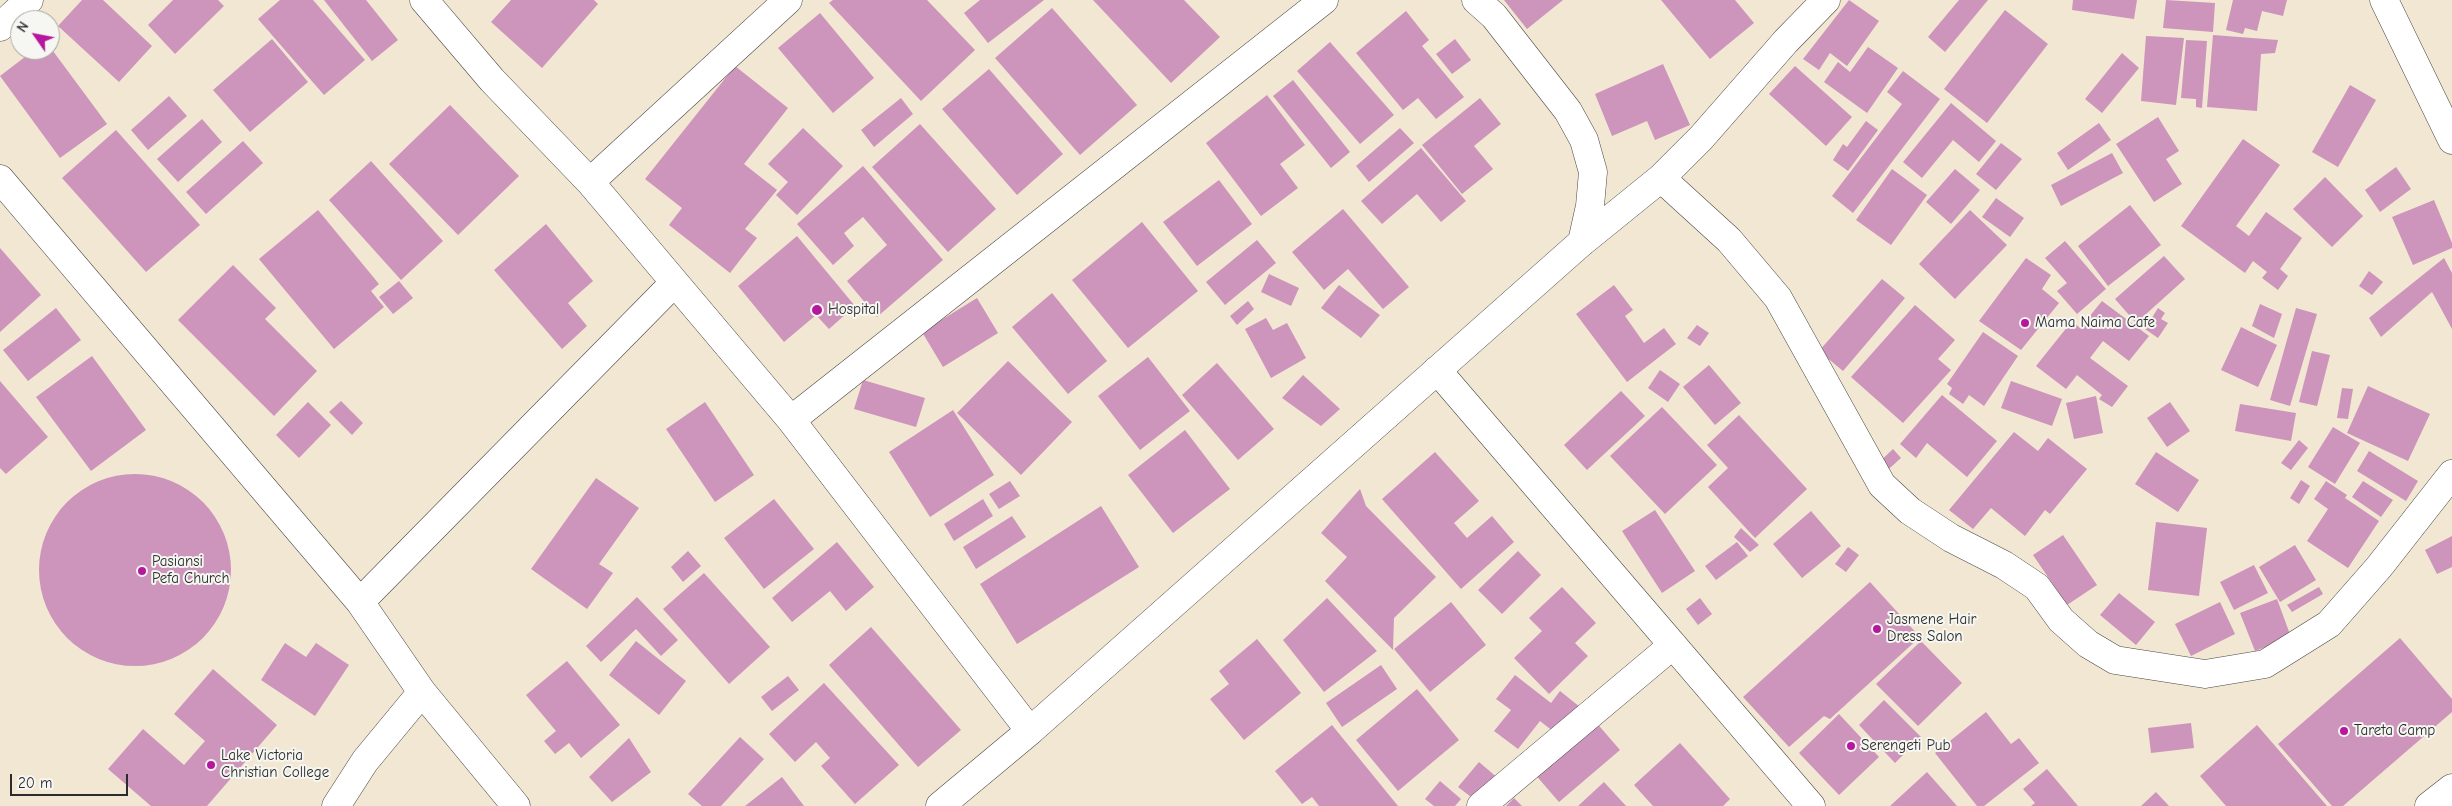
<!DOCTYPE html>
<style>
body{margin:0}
#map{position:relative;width:2452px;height:806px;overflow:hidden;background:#f2e7d2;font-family:"Comic Neue",sans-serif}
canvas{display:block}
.north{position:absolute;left:10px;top:10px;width:50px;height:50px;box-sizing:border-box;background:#f6f6f2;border:1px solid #a5a5a2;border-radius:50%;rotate:303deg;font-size:14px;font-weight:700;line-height:20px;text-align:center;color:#2b2b2b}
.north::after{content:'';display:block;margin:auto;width:18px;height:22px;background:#b5179e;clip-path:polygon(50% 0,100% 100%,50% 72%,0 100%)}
.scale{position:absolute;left:10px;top:774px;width:118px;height:22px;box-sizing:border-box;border:2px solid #2b2b2b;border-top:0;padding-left:6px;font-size:15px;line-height:18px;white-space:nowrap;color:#2b2b2b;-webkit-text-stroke:4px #f6f6f2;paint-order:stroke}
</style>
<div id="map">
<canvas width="2452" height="806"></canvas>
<div class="north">N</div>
<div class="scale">20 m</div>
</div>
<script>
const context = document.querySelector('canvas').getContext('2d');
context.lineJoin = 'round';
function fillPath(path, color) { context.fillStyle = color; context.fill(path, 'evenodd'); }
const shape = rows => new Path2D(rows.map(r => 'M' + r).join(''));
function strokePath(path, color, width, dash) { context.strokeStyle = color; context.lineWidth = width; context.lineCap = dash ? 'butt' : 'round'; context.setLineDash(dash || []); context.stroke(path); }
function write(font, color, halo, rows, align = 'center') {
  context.font = font + ' "Comic Neue",sans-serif'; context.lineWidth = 4; context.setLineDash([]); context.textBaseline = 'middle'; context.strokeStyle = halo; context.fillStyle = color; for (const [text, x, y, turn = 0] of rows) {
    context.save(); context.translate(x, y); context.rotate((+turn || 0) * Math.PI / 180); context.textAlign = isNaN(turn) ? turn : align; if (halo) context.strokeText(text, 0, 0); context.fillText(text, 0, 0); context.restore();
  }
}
const building = shape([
 [82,0,103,0,152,46,119,82,58,26],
 [173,0,218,0,224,6,175,54,148,25],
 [280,0,313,0,365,60,324,95,258,19],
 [324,0,366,0,398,40,372,61],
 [511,0,594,0,598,4,542,68,491,22],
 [833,0,927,0,975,50,921,101,829,3],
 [980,0,1044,0,988,43,964,13],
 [1093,0,1184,0,1220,37,1171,83],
 [1504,0,1563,0,1527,29],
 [1661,0,1735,0,1754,23,1710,59],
 [1849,0,1879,21,1847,66,1830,53,1819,70,1803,59],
 [1959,0,1988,0,1945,52,1928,37],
 [2073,0,2137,0,2134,19,2072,10],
 [2166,0,2215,3,2213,32,2163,28],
 [2233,0,2287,0,2283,16,2262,11,2257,31,2245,28,2243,34,2226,30],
 [1052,8,1137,105,1080,155,995,58],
 [2005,10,2048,44,1987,123,1944,89],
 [1406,11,1429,40,1422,46,1464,97,1436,119,1418,98,1403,110,1356,53],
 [820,13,874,78,833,113,778,48],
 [2213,35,2278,40,2275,53,2261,54,2257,111,2207,107],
 [2146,36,2184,38,2176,105,2141,101],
 [272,39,308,82,250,132,213,90],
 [1455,39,1471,60,1452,74,1436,54],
 [2186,40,2207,41,2202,108,2196,107,2196,99,2181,98],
 [1330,42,1394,115,1360,144,1297,71],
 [50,47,107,124,60,158,0,76,34,50,50,50],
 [1868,47,1898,68,1867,113,1824,82,1838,62,1850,72],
 [2122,53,2139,68,2102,113,2085,99],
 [1663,64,1690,125,1655,140,1647,121,1612,136,1595,94],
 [735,66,788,108,744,164,777,190,745,229,757,238,730,273,669,225,682,208,645,179],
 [1795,66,1852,117,1826,146,1769,94],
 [989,69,1063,154,1017,195,942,109],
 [1903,71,1940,99,1853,213,1832,196,1902,104,1887,92],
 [1293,80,1350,152,1331,168,1273,96],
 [2350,85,2376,100,2338,167,2312,152],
 [1267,95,1305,145,1280,164,1298,188,1261,216,1206,143],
 [169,96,187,116,148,150,131,130],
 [901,98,913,114,874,147,861,130],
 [1480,98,1501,124,1474,146,1493,169,1462,194,1422,145],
 [1951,103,1996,141,1979,162,1953,140,1922,178,1903,162],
 [450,105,519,176,458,235,389,164],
 [2158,117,2179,151,2166,159,2182,184,2154,202,2116,144],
 [202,119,222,142,178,182,157,159],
 [1866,121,1878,130,1848,171,1833,160,1843,144,1847,147],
 [2099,123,2111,140,2068,170,2057,153],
 [920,124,996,209,948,252,872,167],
 [803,128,843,166,797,215,776,195,788,182,768,164],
 [1400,128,1414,143,1369,182,1356,166],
 [116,130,200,225,146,272,62,178],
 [2243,139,2280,165,2236,226,2249,236,2266,212,2302,238,2280,269,2288,276,2278,290,2262,278,2267,272,2253,261,2245,273,2181,226],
 [243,141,263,163,206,214,186,192],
 [2001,143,2022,159,1996,190,1976,174],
 [1421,148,1466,201,1441,222,1417,194,1382,224,1361,201],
 [2112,153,2123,173,2061,206,2051,185],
 [371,161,443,241,401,280,329,200],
 [863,166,943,260,877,317,847,281,887,245,863,217,844,233,854,246,833,265,797,224],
 [2396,167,2411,189,2380,212,2365,190],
 [1892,169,1927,195,1891,245,1856,220],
 [1955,169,1980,190,1951,224,1926,202],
 [2325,177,2363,216,2332,247,2293,209],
 [1219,180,1252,224,1197,266,1163,222],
 [1996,198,2024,218,2010,237,1982,217],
 [2434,200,2452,243,2452,248,2413,265,2392,217],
 [2130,205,2161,245,2108,286,2078,246],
 [1343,209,1409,287,1383,309,1348,269,1324,290,1292,252],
 [318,210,379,284,371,291,384,307,334,349,259,259],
 [1970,210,2007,245,1955,299,1919,264],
 [1142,222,1198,291,1128,348,1072,280],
 [546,224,593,281,568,303,587,326,562,349,494,270],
 [797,236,855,306,829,329,816,315,784,342,738,286],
 [1257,240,1276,263,1225,305,1206,282],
 [2065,241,2106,289,2077,314,2057,291,2067,283,2045,258],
 [0,248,41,295,0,332],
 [2164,256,2185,279,2136,323,2115,299],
 [2026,258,2051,275,2042,289,2059,303,2021,350,1979,321],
 [2444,258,2452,273,2452,329,2432,292,2381,337,2369,318],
 [233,265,276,308,265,319,317,371,274,416,178,320],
 [2369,271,2383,282,2372,295,2359,286],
 [1269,274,1299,288,1291,306,1261,292],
 [1882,279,1905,298,1843,371,1819,351],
 [399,281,413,298,393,314,379,297],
 [1339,285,1380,315,1361,338,1321,308],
 [1614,285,1633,310,1625,316,1644,343,1664,328,1676,344,1627,382,1576,314],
 [1052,293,1107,361,1068,394,1012,327],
 [977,298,998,333,943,367,922,332],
 [1248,301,1254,309,1237,325,1230,316],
 [2102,301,2149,336,2129,361,2103,341,2090,358,2128,386,2112,407,2099,399,2102,395,2077,375,2066,389,2036,366,2072,321,2080,328],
 [2260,304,2282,314,2274,338,2252,326],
 [1915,305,1955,340,1938,359,1951,370,1903,423,1851,377],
 [56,308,81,340,28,381,3,350],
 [2158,308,2165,313,2161,319,2168,323,2158,338,2145,329],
 [2296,308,2317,314,2290,406,2270,400],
 [1266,318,1273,330,1287,323,1306,358,1271,378,1245,329],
 [1697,325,1709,333,1700,346,1687,338],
 [2241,327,2277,345,2258,387,2221,370],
 [1983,332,2018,356,1984,406,1969,395,1963,404,1949,394,1952,388,1947,384],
 [2312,351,2330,355,2317,406,2299,402],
 [92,356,146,430,91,471,36,397],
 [1148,357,1190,411,1140,450,1098,396],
 [1008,361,1072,422,1021,475,957,413],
 [1217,363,1274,429,1238,460,1182,395],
 [1709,365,1741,403,1715,425,1683,387],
 [1660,370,1680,384,1668,402,1648,388],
 [1303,375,1340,409,1321,426,1282,398],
 [863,380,925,398,916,427,854,409],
 [0,381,48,437,6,474,0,468],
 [2011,381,2062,399,2052,426,2001,408],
 [2368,386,2430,414,2408,461,2347,433],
 [2342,388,2353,389,2348,419,2337,418],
 [1621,391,1645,416,1587,470,1564,445],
 [1942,395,1997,441,1967,477,1927,443,1916,458,1900,444],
 [2096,396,2103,433,2074,439,2066,403],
 [341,401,363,423,352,435,329,412],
 [308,402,331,425,299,458,276,435],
 [705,402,754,475,715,502,666,429],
 [2170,402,2190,431,2167,447,2147,418],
 [2240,404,2296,413,2291,441,2235,431],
 [1662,407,1717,465,1665,514,1610,456],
 [953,410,994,475,930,517,889,452],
 [1739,415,1807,489,1755,538,1708,487,1728,468,1707,445],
 [2333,427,2360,443,2335,484,2308,467],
 [1185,430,1230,489,1173,533,1128,475],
 [2014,432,2038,451,2048,438,2087,469,2050,514,2045,510,2025,536,1991,508,1973,529,1949,510],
 [2299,440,2308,448,2291,470,2281,463],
 [1893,449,1901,458,1882,475,1874,467],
 [2369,451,2418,481,2406,501,2357,471],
 [1435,452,1479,501,1454,523,1467,538,1492,516,1514,542,1461,589,1382,499],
 [2156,452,2199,480,2178,512,2135,484],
 '39 570a96 96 0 1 1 192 0a96 96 0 1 1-192 0Z',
 [596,478,639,508,599,564,613,573,587,609,531,569],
 [2301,480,2310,486,2299,504,2290,498],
 [1010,481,1020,496,999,509,989,494],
 [2326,481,2347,495,2345,498,2379,521,2348,568,2307,541,2328,509,2314,499],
 [2363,481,2393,500,2381,517,2352,497],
 [1360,489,1366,506,1436,577,1394,618,1393,650,1325,581,1347,557,1321,533],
 [774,499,814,549,764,589,724,538],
 [983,499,993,516,954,541,944,524],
 [1101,506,1139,567,1017,644,980,584],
 [1655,510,1695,571,1662,593,1622,531],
 [1811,511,1841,546,1802,578,1773,544],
 [1012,516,1026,537,976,569,963,547],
 [2156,522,2207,528,2199,596,2148,590],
 [1741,528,1759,545,1750,552,1734,537],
 [2063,535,2097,585,2067,605,2033,555],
 [2452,536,2452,567,2437,574,2425,550],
 [837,542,874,587,846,611,830,591,792,622,772,598],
 [1737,542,1748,556,1716,580,1705,566],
 [2295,545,2316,580,2280,602,2259,567],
 [1848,547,1859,555,1846,572,1835,564],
 [688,551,701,566,683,582,671,567],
 [1518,551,1541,575,1502,614,1478,590],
 [2254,565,2268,593,2234,610,2220,582],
 [704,573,770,647,729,684,663,609],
 [1870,582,1920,637,1830,719,1824,716,1789,747,1743,697],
 [1562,587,1596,623,1575,643,1588,656,1549,694,1514,658,1542,631,1529,618],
 [2319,587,2323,594,2292,612,2287,605],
 [2119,593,2155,622,2136,645,2100,615],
 [637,597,678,640,661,656,636,629,601,662,586,646],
 [1327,598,1377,651,1324,692,1283,640],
 [1700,598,1712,614,1698,625,1686,609],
 [2277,599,2291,637,2255,651,2240,613],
 [1451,602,1486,645,1430,692,1394,649],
 [2220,602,2235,634,2191,656,2175,624],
 [871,627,961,730,918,767,829,665],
 [2400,638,2452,699,2452,712,2343,806,2332,806,2278,744],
 [1257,639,1301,693,1244,740,1210,699,1229,684,1219,671],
 [636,641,686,681,659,715,609,675],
 [1921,641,1962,683,1918,726,1876,684],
 [285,643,306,657,316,643,349,665,315,716,261,680],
 [567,661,620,725,581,758,569,743,555,754,544,741,556,731,526,695],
 [1381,665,1397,689,1342,727,1326,703],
 [213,669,277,725,207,806,151,806,108,769,143,729,184,765,205,741,174,714],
 [1515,675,1551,703,1560,691,1580,707,1558,735,1540,721,1518,749,1494,731,1511,710,1496,699],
 [788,676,799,690,772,711,761,697],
 [824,683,899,765,855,804,821,766,830,758,816,742,795,762,769,734],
 [1417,689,1459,740,1398,791,1356,740],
 [1884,700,1921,737,1895,763,1859,725],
 [1986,712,2011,744,2019,738,2039,763,1984,806,1977,806,1935,753],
 [1839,714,1879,757,1839,795,1799,753],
 [1594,720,1620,750,1559,802,1533,772],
 [2191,723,2194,748,2151,753,2148,728],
 [1332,725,1398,806,1319,806,1312,797,1302,804,1275,771],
 [2257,725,2327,806,2226,806,2200,776],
 [740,737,764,759,721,806,702,806,688,794],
 [629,738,651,772,612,802,589,777],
 [1680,743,1730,799,1723,806,1653,806,1634,785],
 [1479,762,1499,779,1479,803,1458,787],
 [2047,769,2078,806,2031,806,2035,803,2023,789],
 [1927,772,1957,806,1890,806],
 [782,777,804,806,745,806],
 [1440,781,1461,799,1455,806,1434,806,1425,799],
 [1604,782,1626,806,1578,806],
 [2156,792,2169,806,2141,806],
 [1514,798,1522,806,1506,806]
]);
const minor = shape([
 [424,0,492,80,590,182,791,420,1030,731],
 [1476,0,1494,16,1568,111,1584,140,1593,172,1590,206,1582,242],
 [2384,0,2452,140],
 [0,27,29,0],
 [1661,178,1729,240,1778,298,1882,485,1910,511,1951,538,2004,565,2037,587,2061,620,2088,644,2115,660,2205,674,2265,664,2329,624,2379,567,2452,474],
 [0,179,360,602,422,692,516,806],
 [590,182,788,0],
 [1437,370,1811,806],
 [791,420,1324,0],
 [360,602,674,283],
 [336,806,365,761,422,692],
 [940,806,1030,731,1582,242,1661,178,1701,138,1786,41,1826,0],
 [1481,806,1673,645],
 [2429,806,2452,788]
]);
const markers = [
 [817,310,6,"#b5179e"],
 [2025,323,5,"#b5179e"],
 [142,571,5,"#b5179e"],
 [1877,629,5,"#b5179e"],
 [2344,731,5,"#b5179e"],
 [1851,746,5,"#b5179e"],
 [211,765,5,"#b5179e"]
];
const poiNames = [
 ["Hospital",828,310],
 ["Mama Naima Cafe",2035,323],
 ["Pasiansi",152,562],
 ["Pefa Church",152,579],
 ["Jasmene Hair",1887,620],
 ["Dress Salon",1887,637],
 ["Tareta Camp",2354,731],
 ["Serengeti Pub",1861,746],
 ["Lake Victoria",221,756],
 ["Christian College",221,773]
];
fillPath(building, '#cd94bc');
strokePath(minor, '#494744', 29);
strokePath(minor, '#fff', 28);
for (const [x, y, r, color] of markers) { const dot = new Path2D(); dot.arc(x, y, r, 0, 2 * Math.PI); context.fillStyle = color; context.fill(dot); strokePath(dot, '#f6f6f2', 2); }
write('15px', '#2b2b2b', '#f6f6f2', poiNames, 'left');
</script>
